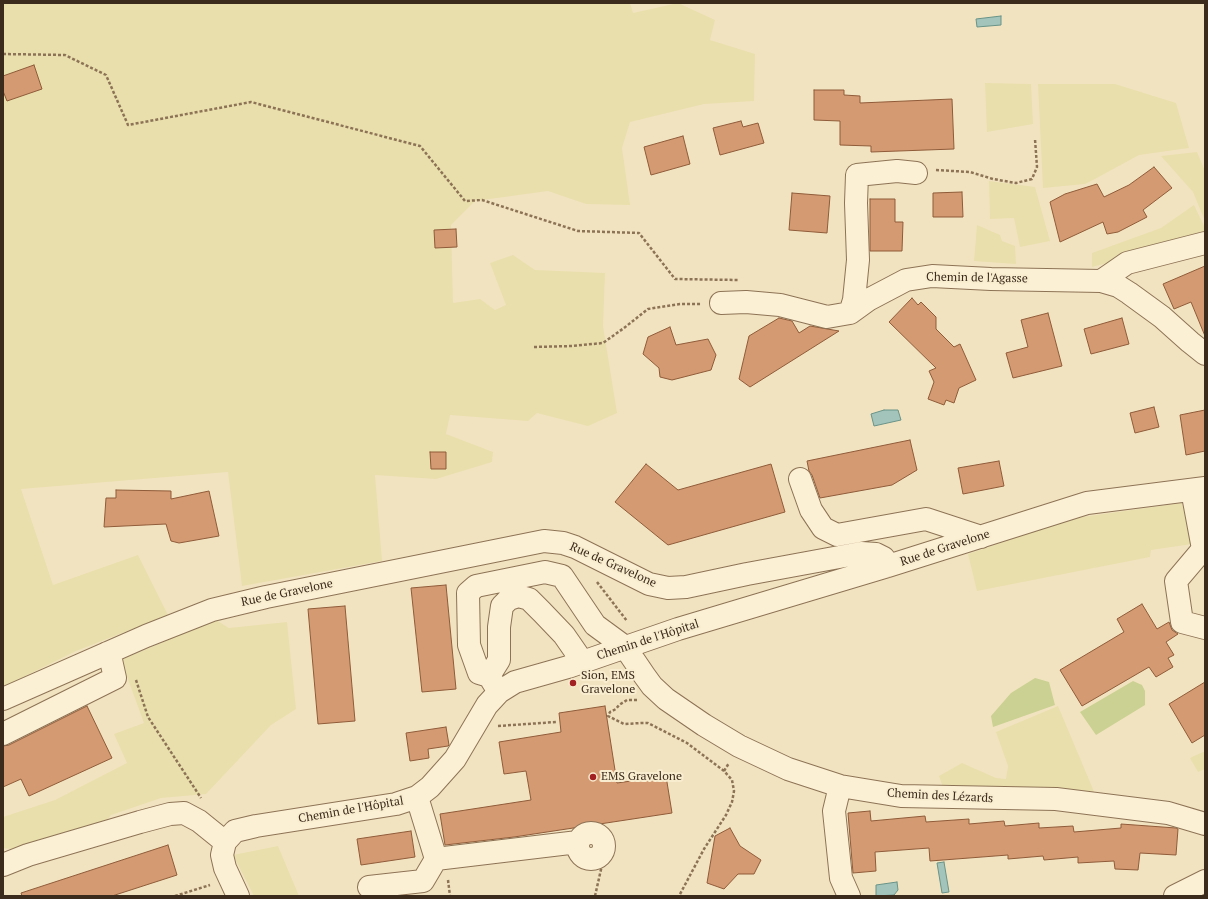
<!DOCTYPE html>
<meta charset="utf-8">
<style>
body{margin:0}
#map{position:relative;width:1208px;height:899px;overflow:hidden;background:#f2e3c0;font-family:"PT Serif",serif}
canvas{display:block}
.frame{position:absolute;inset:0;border:4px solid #3b2b1c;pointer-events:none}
</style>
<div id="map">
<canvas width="1208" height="899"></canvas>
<div class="frame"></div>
</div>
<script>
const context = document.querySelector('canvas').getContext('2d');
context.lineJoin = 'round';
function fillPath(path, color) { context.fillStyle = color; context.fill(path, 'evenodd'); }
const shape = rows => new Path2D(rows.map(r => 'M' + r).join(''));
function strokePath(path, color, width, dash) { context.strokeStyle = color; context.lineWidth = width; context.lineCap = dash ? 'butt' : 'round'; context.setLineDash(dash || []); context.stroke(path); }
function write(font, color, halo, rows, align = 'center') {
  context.font = font + ' "PT Serif",serif'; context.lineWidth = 4; context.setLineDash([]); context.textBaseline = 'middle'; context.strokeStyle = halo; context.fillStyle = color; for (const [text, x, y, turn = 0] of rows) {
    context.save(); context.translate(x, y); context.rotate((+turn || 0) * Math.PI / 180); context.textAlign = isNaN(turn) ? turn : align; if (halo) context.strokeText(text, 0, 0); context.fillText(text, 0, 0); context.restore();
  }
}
const farmland = shape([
 [3,3,630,3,633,13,678,3,715,20,710,40,755,54,754,101,704,104,630,122,622,148,630,205,586,204,548,191,475,201,451,225,453,303,480,299,495,310,506,305,490,263,513,255,535,270,605,273,603,326,617,413,588,426,537,413,528,421,450,415,446,434,493,452,492,462,436,479,375,475,382,561,242,586,228,472,21,489,53,585,138,555,168,615,76,651,3,687],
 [985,83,1031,84,1033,124,987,132],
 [1038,84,1115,84,1176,103,1189,148,1139,155,1093,180,1085,184,1043,188],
 [1197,152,1205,171,1205,221,1193,192,1161,156],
 [989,181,1035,187,1050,241,1020,247,1014,218,990,219],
 [1194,205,1205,228,1205,237,1092,267,1092,253,1161,228],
 [977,225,1000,235,1002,241,1015,246,1016,264,974,261],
 [1182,503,1192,544,1151,550,1150,557,977,591,968,554,1075,518],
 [216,620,229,628,287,622,296,709,271,725,206,794,161,798,111,815,102,827,26,851,3,848,3,817,55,800,127,763,114,734,144,723,121,660],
 [1058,706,1095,794,943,787,939,776,962,763,996,778,1006,779,1008,766,996,732],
 [1205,751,1205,769,1198,772,1190,758],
 [278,846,299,896,254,896,233,855]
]);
const green = shape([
 [1035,678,1049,682,1055,705,993,727,991,716,1011,693],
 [1133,681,1142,685,1145,691,1145,705,1096,735,1080,712]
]);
const water = shape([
 [1001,16,1001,25,977,27,976,19,1001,16],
 [884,410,898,410,901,420,874,426,871,414,884,410],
 [944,862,949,892,942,893,937,863,944,862],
 [897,882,898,890,894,895,876,896,876,885,897,882]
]);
const building = shape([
 [34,65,42,89,7,101,3,91,3,76,34,65],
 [814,90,844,90,844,95,860,96,860,103,952,99,954,149,871,152,871,146,840,145,840,121,814,120,814,90],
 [741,121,743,127,758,123,764,143,720,155,713,128,741,121],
 [683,136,690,164,651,175,644,147,683,136],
 [1154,167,1172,188,1143,210,1147,217,1118,232,1107,234,1103,222,1060,242,1050,202,1065,194,1097,184,1104,197,1129,185,1154,167],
 [962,192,963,217,933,217,933,193,962,192],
 [792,193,830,196,827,233,789,230,792,193],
 [870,199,895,199,895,222,903,222,902,251,870,251,870,199],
 [456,229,457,247,435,248,434,230,456,229],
 [1205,266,1205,336,1191,302,1174,309,1163,284,1205,266],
 [912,298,918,305,921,302,936,317,936,329,954,347,960,344,976,380,959,388,954,403,946,400,944,405,928,399,934,382,929,371,936,368,889,322,912,298],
 [1048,313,1062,366,1013,378,1006,353,1028,347,1021,320,1048,313],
 [779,318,792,321,799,333,810,326,839,331,750,387,739,379,749,336,779,318],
 [1122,318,1129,344,1091,354,1084,329,1122,318],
 [670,327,676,345,708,339,716,355,711,370,672,380,660,377,659,368,643,354,648,337,670,327],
 [1154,407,1159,427,1135,433,1130,413,1154,407],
 [1205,410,1205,451,1186,455,1180,415,1205,410],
 [910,440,917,470,892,485,820,498,812,475,809,471,807,461,910,440],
 [430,452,446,452,446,469,431,469,430,452],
 [999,461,1004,486,963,494,958,468,999,461],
 [646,464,678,490,771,464,785,512,668,545,615,502,646,464],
 [116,490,171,491,171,499,209,491,219,536,179,543,171,541,166,524,104,527,106,498,116,498,116,490],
 [446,585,456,689,422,692,411,588,446,585],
 [1142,604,1157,629,1169,622,1172,630,1178,634,1166,642,1174,655,1168,658,1173,667,1156,677,1149,667,1082,706,1060,670,1124,632,1117,619,1142,604],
 [345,606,355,721,318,724,308,609,345,606],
 [1205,682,1205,735,1192,743,1169,704,1205,682],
 [87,706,112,758,29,796,21,779,3,787,3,746,9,745,87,706],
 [605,706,617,783,666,776,672,813,514,837,445,845,440,814,531,800,526,771,504,774,499,742,561,732,559,713,605,706],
 [446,727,449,745,448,746,428,749,429,758,410,761,406,733,446,727],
 [870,811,871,821,925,816,926,822,969,819,969,824,1004,821,1005,826,1039,823,1039,828,1073,826,1074,832,1121,828,1121,824,1176,828,1178,829,1176,855,1140,853,1138,870,1115,869,1114,861,1078,863,1078,857,1044,860,1043,856,1008,859,1008,855,930,861,929,848,875,852,876,871,853,873,848,813,870,811],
 [730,828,740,846,761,860,754,874,738,874,724,889,707,883,715,836,730,828],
 [411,831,415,857,361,865,357,839,411,831],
 [168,845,177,875,112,896,22,896,21,893,168,845]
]);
const path = shape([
 [3,54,65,55,106,75,128,125,251,102,420,146,465,201,482,200,578,231,639,233,675,279,738,280],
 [936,170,970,172,993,179,1016,183,1032,179,1037,167,1035,139],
 [534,347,572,346,603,343,624,328,648,309,680,304,702,304],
 [597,582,627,621],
 [136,680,148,717,201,798],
 [637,700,627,700,619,705,616,709,610,712,608,716,624,724,642,723,648,723,687,743,724,771,732,780,734,791,732,802,726,815,704,849,679,896],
 [498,726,556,722],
 [724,771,729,763],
 [448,880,450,896],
 [175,896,210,885],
 [595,896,602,865,603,852]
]);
const minor = shape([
 [1101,281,1127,263,1205,243],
 [721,303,746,302,780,305,827,317,850,313,868,300,906,280,932,276,991,279,1101,281,1118,286,1129,293,1162,317,1190,342,1205,354],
 [850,313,854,300,858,260,856,203,857,175,897,171,916,173],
 [800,479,811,510,823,528,837,535,926,519,981,537],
 [1192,490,1203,549,1176,581,1182,622,1205,628],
 [489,676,499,660,499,627,502,606,509,599,518,596,529,599,542,612,564,635,582,661],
 [499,692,489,676,479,673,469,645,468,593,476,586,545,572,562,576,595,625,625,647,644,675,652,686,666,699,704,725,739,746,788,769,840,786,901,796,1056,799,1168,813,1205,824],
 [3,699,146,636,212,610,266,597,544,541,563,543,575,547,649,584,668,588,686,587,747,574,861,553,876,554,884,558,888,566],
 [3,734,115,678,111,660,107,653],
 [840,786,834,811,841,878,849,896],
 [417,797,436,859,578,842],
 '578 846a13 13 0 1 1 26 0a13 13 0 1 1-26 0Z',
 [3,865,28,855,140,822,170,814,184,813,199,821,225,842],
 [369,887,423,881,436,859],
 [238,896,225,868,222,855,225,842,235,831,256,826,396,804,417,797,430,787,455,759,487,705,499,692,515,682,568,667,678,629,888,566,1087,503,1205,488],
 [1175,896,1205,881]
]);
const markers = [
 [573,683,4,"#a22021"],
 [593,777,4,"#a22021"]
];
const streetNames = [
 ["Chemin de l'Agasse",977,278,1],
 ["Rue de Gravelone",945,548,-18],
 ["Rue de Gravelone",613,565,24],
 ["Rue de Gravelone",287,593,-12],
 ["Chemin de l'Hôpital",648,640,-18],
 ["Chemin des Lézards",940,796,3],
 ["Chemin de l'Hôpital",351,810,-10]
];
const poiNames = [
 ["Sion, EMS",581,676],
 ["Gravelone",581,690],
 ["EMS Gravelone",601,777]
];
fillPath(farmland, '#e9dfac');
fillPath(green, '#cad192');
fillPath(water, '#a3c4ba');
strokePath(water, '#699388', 1);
fillPath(building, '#d49a72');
strokePath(building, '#8f5b39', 1);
strokePath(minor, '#8d7356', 24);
strokePath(path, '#8d7356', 2.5, [3, 2]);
strokePath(minor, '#fcf0d4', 22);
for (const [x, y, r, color] of markers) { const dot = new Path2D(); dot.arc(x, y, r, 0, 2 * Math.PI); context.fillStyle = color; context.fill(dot); strokePath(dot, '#f9edd0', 1.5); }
write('12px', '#3b2b1c', '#f9edd0', streetNames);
write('12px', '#3b2b1c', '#f9edd0', poiNames, 'left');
</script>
